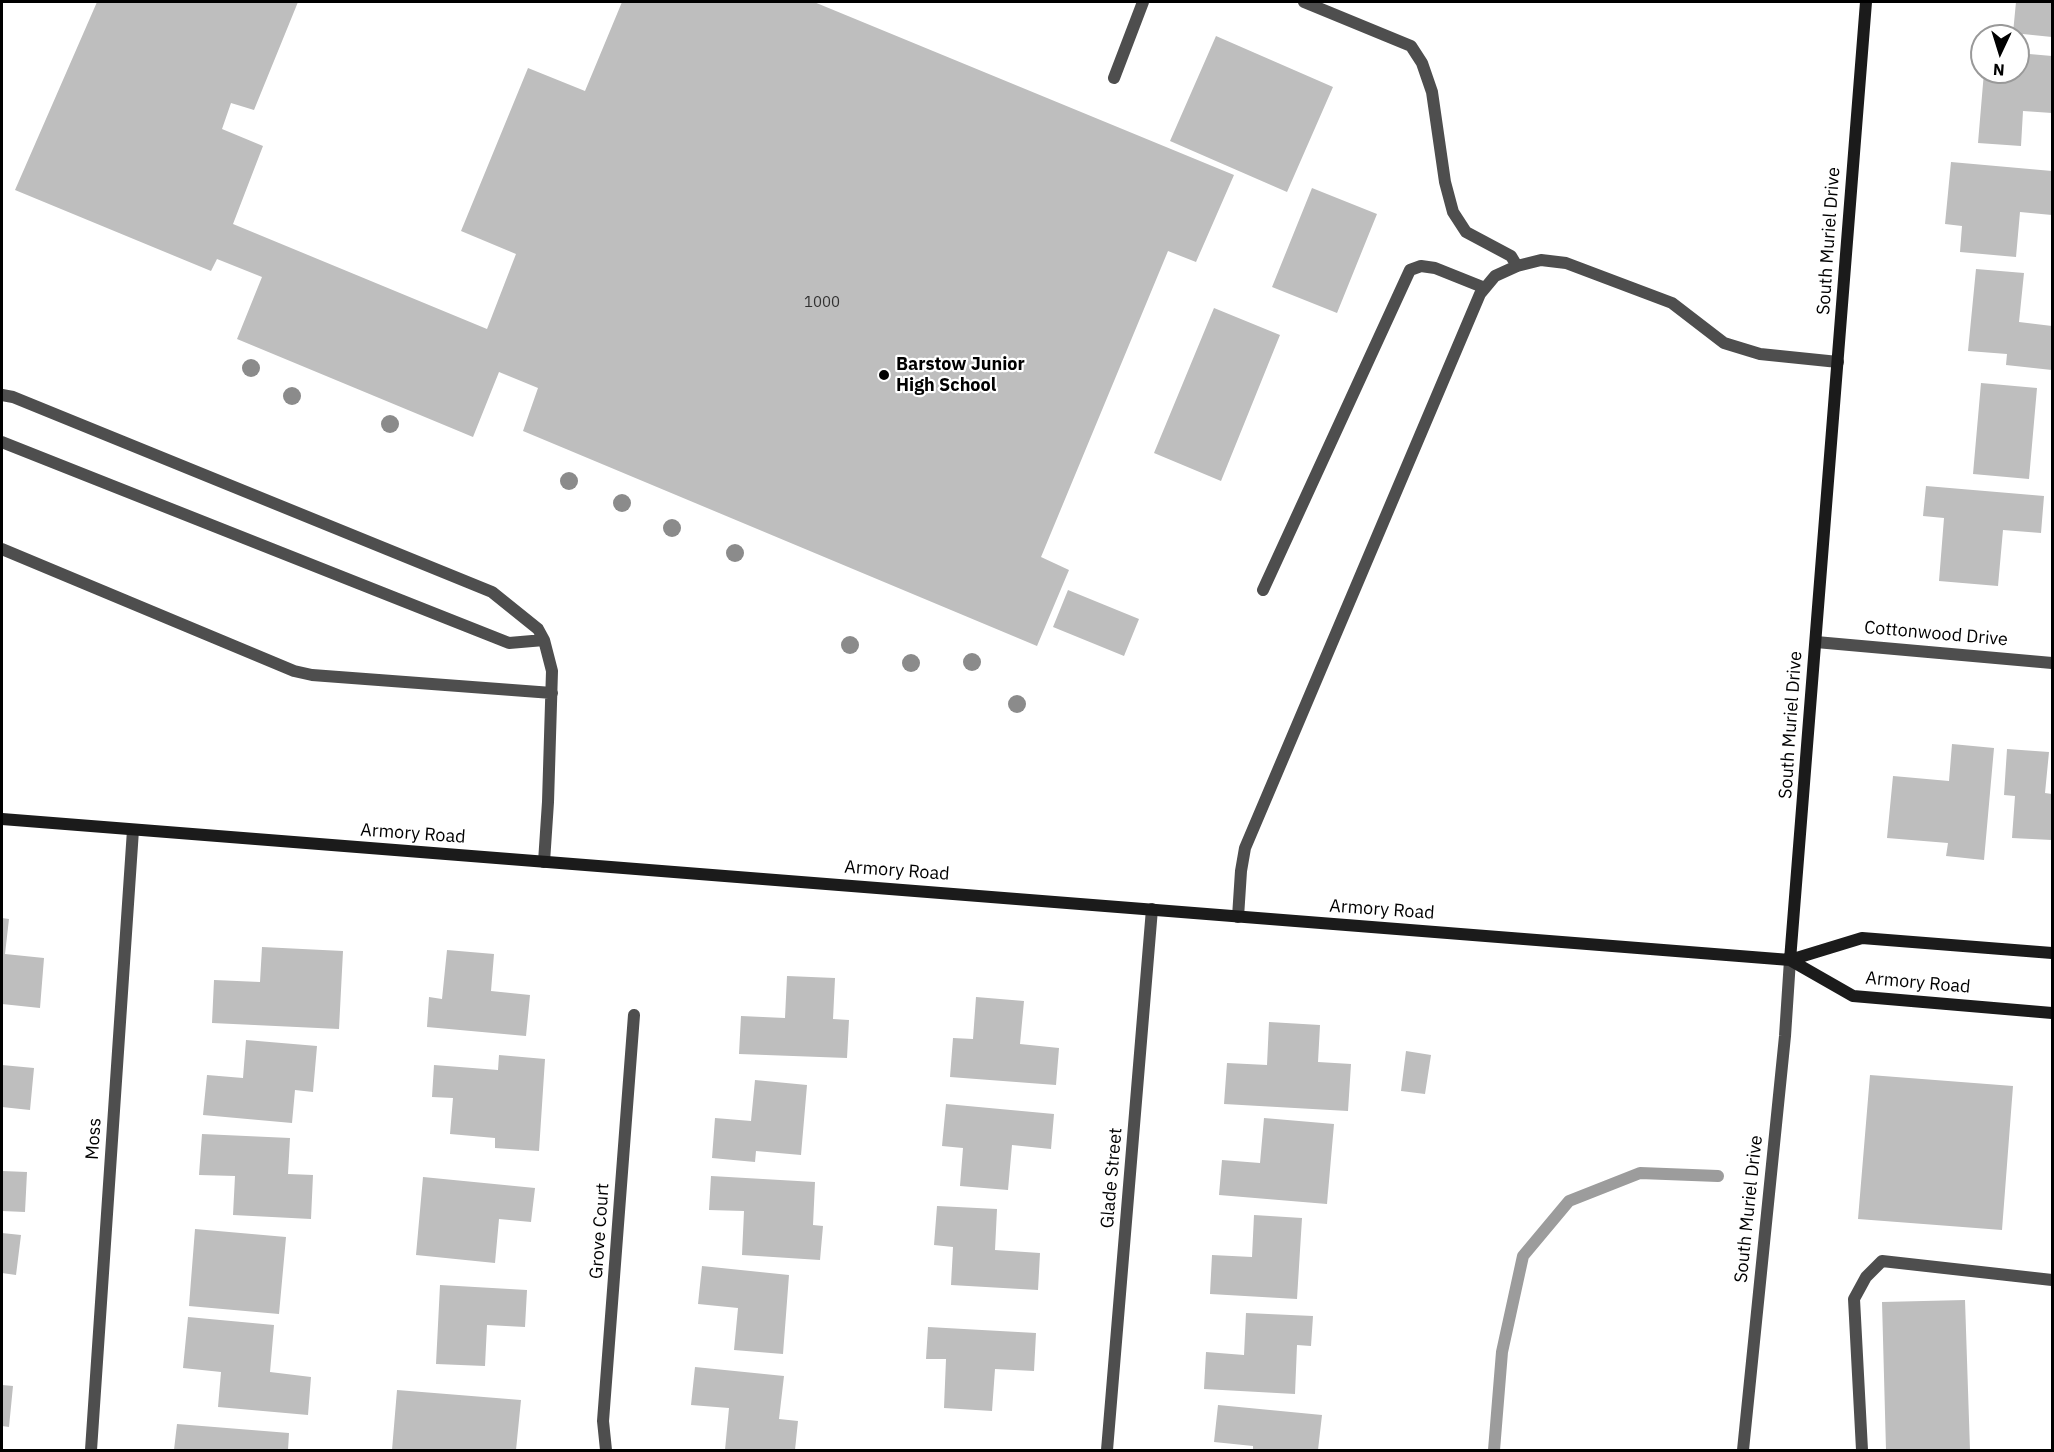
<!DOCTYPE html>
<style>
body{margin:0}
#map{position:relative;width:2054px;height:1452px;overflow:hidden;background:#fff;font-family:"IBM Plex Sans",sans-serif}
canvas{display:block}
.frame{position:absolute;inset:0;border:3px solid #000;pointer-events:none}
.north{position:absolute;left:1970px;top:24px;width:60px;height:60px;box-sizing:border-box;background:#fff;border:2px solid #999;border-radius:50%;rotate:184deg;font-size:16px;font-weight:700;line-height:24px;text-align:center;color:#000}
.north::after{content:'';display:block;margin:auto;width:21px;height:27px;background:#000;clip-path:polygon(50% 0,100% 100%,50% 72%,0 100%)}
</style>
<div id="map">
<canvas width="2054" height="1452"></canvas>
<div class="frame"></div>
<div class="north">N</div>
</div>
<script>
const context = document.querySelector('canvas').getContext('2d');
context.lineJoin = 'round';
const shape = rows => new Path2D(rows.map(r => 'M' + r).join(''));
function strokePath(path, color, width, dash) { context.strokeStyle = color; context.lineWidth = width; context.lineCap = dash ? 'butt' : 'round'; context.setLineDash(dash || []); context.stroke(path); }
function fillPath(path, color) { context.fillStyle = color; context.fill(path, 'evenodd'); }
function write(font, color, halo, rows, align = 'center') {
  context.font = font + ' "IBM Plex Sans",sans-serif'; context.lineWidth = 4.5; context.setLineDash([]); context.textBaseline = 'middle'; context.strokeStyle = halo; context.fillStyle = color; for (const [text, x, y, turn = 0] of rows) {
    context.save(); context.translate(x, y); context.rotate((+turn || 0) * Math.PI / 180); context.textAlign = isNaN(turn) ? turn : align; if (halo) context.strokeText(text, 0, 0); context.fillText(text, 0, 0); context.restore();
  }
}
const stream = shape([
 [1494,1450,1502,1352,1523,1256,1569,1201,1640,1173,1718,1176]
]);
const building = shape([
 [97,2,298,2,254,110,231,103,222,129,263,146,233,224,487,329,516,254,461,231,528,68,585,91,622,2,814,2,1234,175,1196,262,1168,251,1041,557,1069,570,1037,646,523,431,538,388,499,372,473,437,237,339,262,277,217,259,211,271,15,190],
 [2016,2,2052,2,2052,37,2013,33],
 [1216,36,1333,87,1287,192,1170,141],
 [2018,53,2052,56,2052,113,2023,111,2021,146,1978,143,1984,72,2018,72],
 [1951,162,2052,171,2052,215,2020,212,2016,257,1960,252,1962,226,1945,224],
 [1312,188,1377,214,1337,313,1272,287],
 [1976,269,2024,273,2019,322,2052,326,2052,370,2006,365,2007,354,1968,351],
 [1214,308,1280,335,1221,481,1154,453],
 [1981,383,2037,388,2029,479,1973,474],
 [1926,486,2044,496,2041,533,2003,530,1998,586,1939,581,1944,518,1923,516],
 [1068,590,1139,619,1124,656,1053,627],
 [1952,744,1994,748,1984,860,1946,856,1948,843,1887,838,1893,776,1949,781],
 [2007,749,2049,752,2045,793,2052,794,2052,840,2012,838,2015,796,2004,795],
 [2,918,9,919,5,954,44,958,40,1008,2,1004],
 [262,947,343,951,339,1029,212,1023,214,980,260,982],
 [447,950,494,954,491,991,530,995,526,1036,427,1027,429,997,442,999],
 [787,976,835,978,833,1019,849,1020,847,1058,739,1054,741,1016,785,1018],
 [976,997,1024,1001,1020,1044,1059,1048,1056,1085,950,1077,953,1038,973,1039],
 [1269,1022,1320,1025,1318,1062,1351,1064,1348,1111,1224,1104,1227,1063,1267,1065],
 [246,1040,317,1046,313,1092,295,1090,292,1123,203,1115,207,1075,243,1078],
 [1406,1051,1431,1055,1425,1094,1401,1091],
 [499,1055,545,1059,539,1151,495,1148,495,1138,450,1134,453,1098,432,1097,434,1065,498,1070],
 [2,1065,34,1068,30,1110,2,1107],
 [1870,1075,2013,1086,2002,1230,1858,1219],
 [755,1080,807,1085,801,1155,756,1151,755,1162,712,1158,715,1118,751,1121],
 [946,1104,1054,1114,1051,1149,1012,1145,1008,1190,960,1186,963,1148,942,1146],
 [1264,1118,1334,1124,1327,1204,1219,1195,1222,1160,1260,1163],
 [202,1134,290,1138,288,1174,313,1175,311,1219,233,1215,235,1176,199,1175],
 [2,1171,27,1172,25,1212,2,1211],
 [711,1176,815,1182,813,1225,823,1226,820,1260,742,1255,744,1211,709,1210],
 [423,1177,535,1188,531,1222,499,1219,495,1263,416,1255],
 [937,1206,997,1209,995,1250,1040,1253,1038,1290,951,1285,953,1247,934,1245],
 [1254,1215,1302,1218,1297,1299,1210,1294,1212,1255,1252,1257],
 [195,1229,286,1237,279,1314,189,1306],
 [2,1233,21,1235,16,1275,2,1273],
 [702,1266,789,1275,783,1354,734,1350,738,1308,698,1304],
 [440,1285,527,1290,525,1327,487,1325,485,1366,436,1364],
 [1965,1300,1970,1450,1886,1450,1882,1302],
 [1246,1313,1313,1316,1311,1346,1297,1345,1295,1394,1204,1389,1206,1352,1244,1355],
 [188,1317,274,1325,270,1372,311,1377,308,1415,218,1407,221,1372,183,1368],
 [928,1327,1036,1333,1034,1371,995,1369,992,1411,944,1408,946,1359,926,1359],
 [695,1367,784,1376,779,1419,798,1421,795,1450,725,1450,729,1408,691,1405],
 [2,1385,13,1386,9,1427,2,1426],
 [397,1390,521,1400,516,1450,392,1450],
 [1218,1405,1322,1415,1318,1450,1253,1450,1253,1446,1214,1442],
 [177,1424,289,1433,288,1450,174,1450]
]);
const service = shape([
 [1304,2,1411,46,1422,63,1432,92,1445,182,1453,212,1466,232,1511,256,1517,266],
 [1114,78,1143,2],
 [2,395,13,397,492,592,538,629,544,640,552,671,548,802,544,862],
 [2,442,509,643,544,640],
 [2,549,294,671,312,675,552,693],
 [1263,590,1410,270,1421,266,1435,268,1485,288],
 [1238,917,1241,871,1245,848,1480,294,1495,276,1517,266,1541,260,1566,263,1672,303,1724,343,1760,354,1838,362],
 [1862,1450,1854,1299,1866,1277,1882,1261,2052,1280]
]);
const minor = shape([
 [1816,642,2052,663],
 [91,1450,133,830],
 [606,1450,603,1421,634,1015],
 [1107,1450,1152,909]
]);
const tertiary = shape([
 [1743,1450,1785,1036,1790,960]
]);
const secondary = shape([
 [2,819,1790,960,1862,938,2052,953],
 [1790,960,1866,2],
 [1790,960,1853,996,2052,1013]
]);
const trees = [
 [251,368],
 [292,396],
 [390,424],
 [569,481],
 [622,503],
 [672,528],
 [735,553],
 [850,645],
 [972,662],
 [911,663],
 [1017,704]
];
const markers = [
 [884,375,6,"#000"]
];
const numberNames = [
 ["1000",822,303]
];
const streetNames = [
 ["South Muriel Drive",1829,241,-86],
 ["Cottonwood Drive",1936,634,5],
 ["South Muriel Drive",1791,725,-86],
 ["Armory Road",413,834,4],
 ["Armory Road",897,871,4],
 ["Armory Road",1382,910,4],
 ["Armory Road",1918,983,5],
 ["Moss",94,1139,-86],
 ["Glade Street",1112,1178,-85],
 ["South Muriel Drive",1749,1209,-84],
 ["Grove Court",600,1231,-86]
];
const poiNames = [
 ["Barstow Junior",896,365],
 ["High School",896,386]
];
strokePath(stream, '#9c9c9c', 12);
fillPath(building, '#bebebe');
strokePath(service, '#4e4e4e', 12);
strokePath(minor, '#4e4e4e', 12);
strokePath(tertiary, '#4e4e4e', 12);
strokePath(secondary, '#1b1b1b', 12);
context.fillStyle = '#8b8b8b';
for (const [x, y] of trees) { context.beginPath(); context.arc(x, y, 9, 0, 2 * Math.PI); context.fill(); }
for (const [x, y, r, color] of markers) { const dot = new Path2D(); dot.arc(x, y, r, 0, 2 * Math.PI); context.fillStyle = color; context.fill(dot); strokePath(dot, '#fff', 2); }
write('15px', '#303030', null, numberNames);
write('18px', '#000', '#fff', streetNames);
write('bold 18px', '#000', '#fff', poiNames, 'left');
</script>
